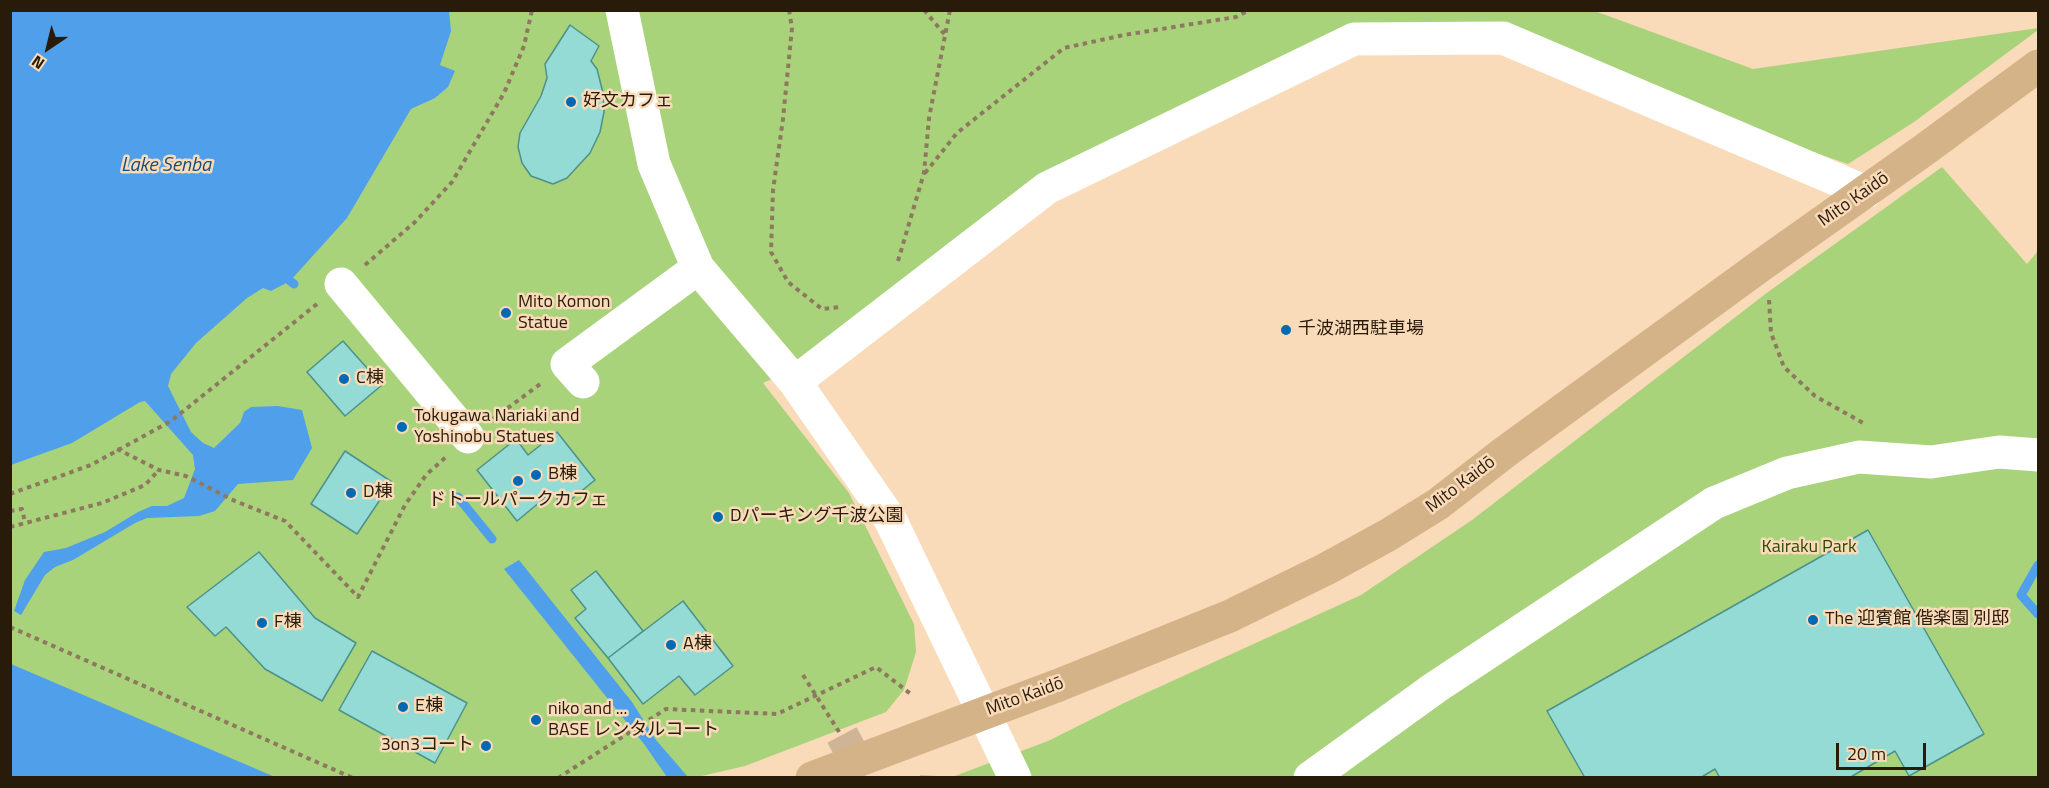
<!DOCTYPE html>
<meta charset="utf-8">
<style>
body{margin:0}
#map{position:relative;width:2049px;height:788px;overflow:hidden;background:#f9dab9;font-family:"Titillium Web",sans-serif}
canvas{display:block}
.frame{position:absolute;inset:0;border:12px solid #291b0a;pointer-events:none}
.north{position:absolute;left:18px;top:18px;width:60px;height:60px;-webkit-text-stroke:4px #f9dab9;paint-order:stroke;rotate:215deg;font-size:16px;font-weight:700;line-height:24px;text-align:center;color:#291b0a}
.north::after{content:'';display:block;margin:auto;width:21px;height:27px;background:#291b0a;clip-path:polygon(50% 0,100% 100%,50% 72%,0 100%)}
.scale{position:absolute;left:1836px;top:743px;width:90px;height:27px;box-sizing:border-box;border:3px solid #291b0a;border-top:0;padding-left:8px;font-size:18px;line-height:21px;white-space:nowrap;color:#291b0a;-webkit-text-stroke:4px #f9dab9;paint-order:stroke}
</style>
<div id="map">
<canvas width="2049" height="788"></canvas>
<div class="frame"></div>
<div class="north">N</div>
<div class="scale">20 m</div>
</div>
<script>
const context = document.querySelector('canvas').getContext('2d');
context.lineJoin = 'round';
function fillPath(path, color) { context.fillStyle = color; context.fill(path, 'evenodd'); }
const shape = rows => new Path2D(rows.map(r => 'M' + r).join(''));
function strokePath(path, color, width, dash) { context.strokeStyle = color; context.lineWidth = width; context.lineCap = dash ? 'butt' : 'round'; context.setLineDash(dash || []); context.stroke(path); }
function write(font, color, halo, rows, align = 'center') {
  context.font = font + ' "Titillium Web","Noto Sans JP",sans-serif'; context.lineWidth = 5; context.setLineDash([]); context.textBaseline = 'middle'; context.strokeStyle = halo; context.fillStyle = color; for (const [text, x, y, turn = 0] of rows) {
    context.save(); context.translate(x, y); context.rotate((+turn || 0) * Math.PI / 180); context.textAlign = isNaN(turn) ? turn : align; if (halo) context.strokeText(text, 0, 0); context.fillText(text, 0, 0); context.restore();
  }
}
const green = shape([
 [1592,10,1753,69,2038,28,2038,30,1914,122,1848,164,1596,77,1503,38,1354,39,1047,188,804,365,763,383,849,493,914,624,916,652,904,690,886,712,745,766,693,778,11,778,10,11],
 [1942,167,2027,264,2038,251,2038,777,916,778,921,775,952,777,1048,741,1124,703,1361,595,1472,520,1768,292]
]);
const water = shape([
 [11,10,449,11,451,31,440,65,455,71,448,87,435,98,411,109,347,218,290,281,271,291,263,288,247,298,196,343,171,374,168,386,191,432,203,443,214,448,240,423,244,412,251,407,278,406,302,410,312,448,293,480,238,484,215,511,199,516,147,518,135,523,73,560,55,567,45,575,21,615,14,611,25,580,44,552,66,548,105,532,138,512,152,506,167,506,184,498,195,469,193,455,145,401,140,402,72,443,11,465],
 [519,560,632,702,656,740,688,777,667,777,644,744,504,569],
 [11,664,233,759,275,777,11,777]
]);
const stream = shape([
 [290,281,294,284],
 [458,497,492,539],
 [2038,565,2021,595,2038,614]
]);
const building = shape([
 [570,25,599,46,591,61,597,69,603,93,604,112,600,132,590,153,567,178,553,184,531,176,522,163,518,147,520,133,541,96,547,78,545,64,570,25],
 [343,341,382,385,345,416,307,372,343,341],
 [557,432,595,480,563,506,552,492,517,521,477,470,516,439,528,455,557,432],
 [345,451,392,482,357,534,311,504,345,451],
 [1868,530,1984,734,1909,776,1895,751,1849,778,1720,778,1715,769,1700,778,1585,778,1547,711,1868,530],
 [259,552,315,618,356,643,322,701,265,669,226,627,215,636,187,607,259,552],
 [596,571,643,631,608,658,575,618,586,609,571,590,596,571],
 [683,601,733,666,695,695,679,676,643,704,608,658,683,601],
 [372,651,467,703,435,763,339,710,372,651]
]);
const minorTunnel = shape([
 [842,735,865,778]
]);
const path = shape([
 [789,10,792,28,783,119,773,190,771,252,788,282,822,309,840,307],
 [924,10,946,36],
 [925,173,957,133,1064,48,1124,35,1236,17,1249,10],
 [898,261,924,173,929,118,950,10],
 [365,265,415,222,452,182,504,93,524,46,532,10],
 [1769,300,1771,333,1784,367,1815,396,1865,424],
 [493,419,543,382],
 [117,449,159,470,186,476,235,501,285,521,358,597,405,505,426,475,446,457],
 [10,494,91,465,171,421,317,304],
 [10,511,22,509,25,522],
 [10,527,102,503,145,485,159,470],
 [10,627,353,778],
 [803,675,841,735],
 [558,778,666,709,777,714,876,667,912,695]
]);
const minor = shape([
 [622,10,654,164,698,268,795,382,890,519,1015,778],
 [341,284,468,437],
 [583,382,567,364,698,268],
 [795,382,1047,188,1354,39,1503,38,1866,192],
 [1310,778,1436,687,1714,503,1787,473,1859,457,1931,462,1999,452,2038,455]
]);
const major = shape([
 [812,778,1059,685,1230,616,1326,569,1388,535,1438,504,1505,452,1763,264,1924,150,2038,66]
]);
const markers = [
 [571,102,6,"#0069b4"],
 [506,313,6,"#0069b4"],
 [1286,330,6,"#0069b4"],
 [344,379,6,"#0069b4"],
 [402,427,6,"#0069b4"],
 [536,475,6,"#0069b4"],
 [518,481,6,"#0069b4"],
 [351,493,6,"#0069b4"],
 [718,517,6,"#0069b4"],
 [1813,620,6,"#0069b4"],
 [262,623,6,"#0069b4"],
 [671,645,6,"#0069b4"],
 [403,707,6,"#0069b4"],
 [536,720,6,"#0069b4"],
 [486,746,6,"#0069b4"]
];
const poiNames = [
 ["好文カフェ",583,102],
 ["Mito Komon",518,303],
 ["Statue",518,324],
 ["千波湖西駐車場",1298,330],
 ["C棟",356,379],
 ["Tokugawa Nariaki and",414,417],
 ["Yoshinobu Statues",414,438],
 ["B棟",548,475],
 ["D棟",363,493],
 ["ドトールパークカフェ",518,501,"center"],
 ["Dパーキング千波公園",730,517],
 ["The 迎賓館 偕楽園 別邸",1825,620],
 ["F棟",274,623],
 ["A棟",683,645],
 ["E棟",415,707],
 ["niko and ...",548,710],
 ["BASE レンタルコート",548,731],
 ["3on3コート",474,746,"right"]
];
const streetNames = [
 ["Mito Kaidō",1854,200,-35],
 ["Mito Kaidō",1461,485,-37],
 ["Mito Kaidō",1025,697,-20]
];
const parkNames = [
 ["Kairaku Park",1809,548]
];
const waterNames = [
 ["Lake Senba",166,166]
];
fillPath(green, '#a9d37a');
fillPath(water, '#509feb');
strokePath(stream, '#509feb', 9);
fillPath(building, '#95dbd5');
strokePath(building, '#4c918c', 1.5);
strokePath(minorTunnel, '#cfb496', 33, [33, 16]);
strokePath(path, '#8f7860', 4, [4.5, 4.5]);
strokePath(minor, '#fff', 33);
strokePath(major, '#d4b388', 33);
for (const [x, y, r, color] of markers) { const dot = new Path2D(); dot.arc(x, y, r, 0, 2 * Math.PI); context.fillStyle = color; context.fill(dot); strokePath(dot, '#f9dab9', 2); }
write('18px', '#291b0a', '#f9dab9', poiNames, 'left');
write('18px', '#291b0a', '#f9dab9', streetNames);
write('18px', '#2e4900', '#f9dab9', parkNames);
write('italic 20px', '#164e7f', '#f9dab9', waterNames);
</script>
